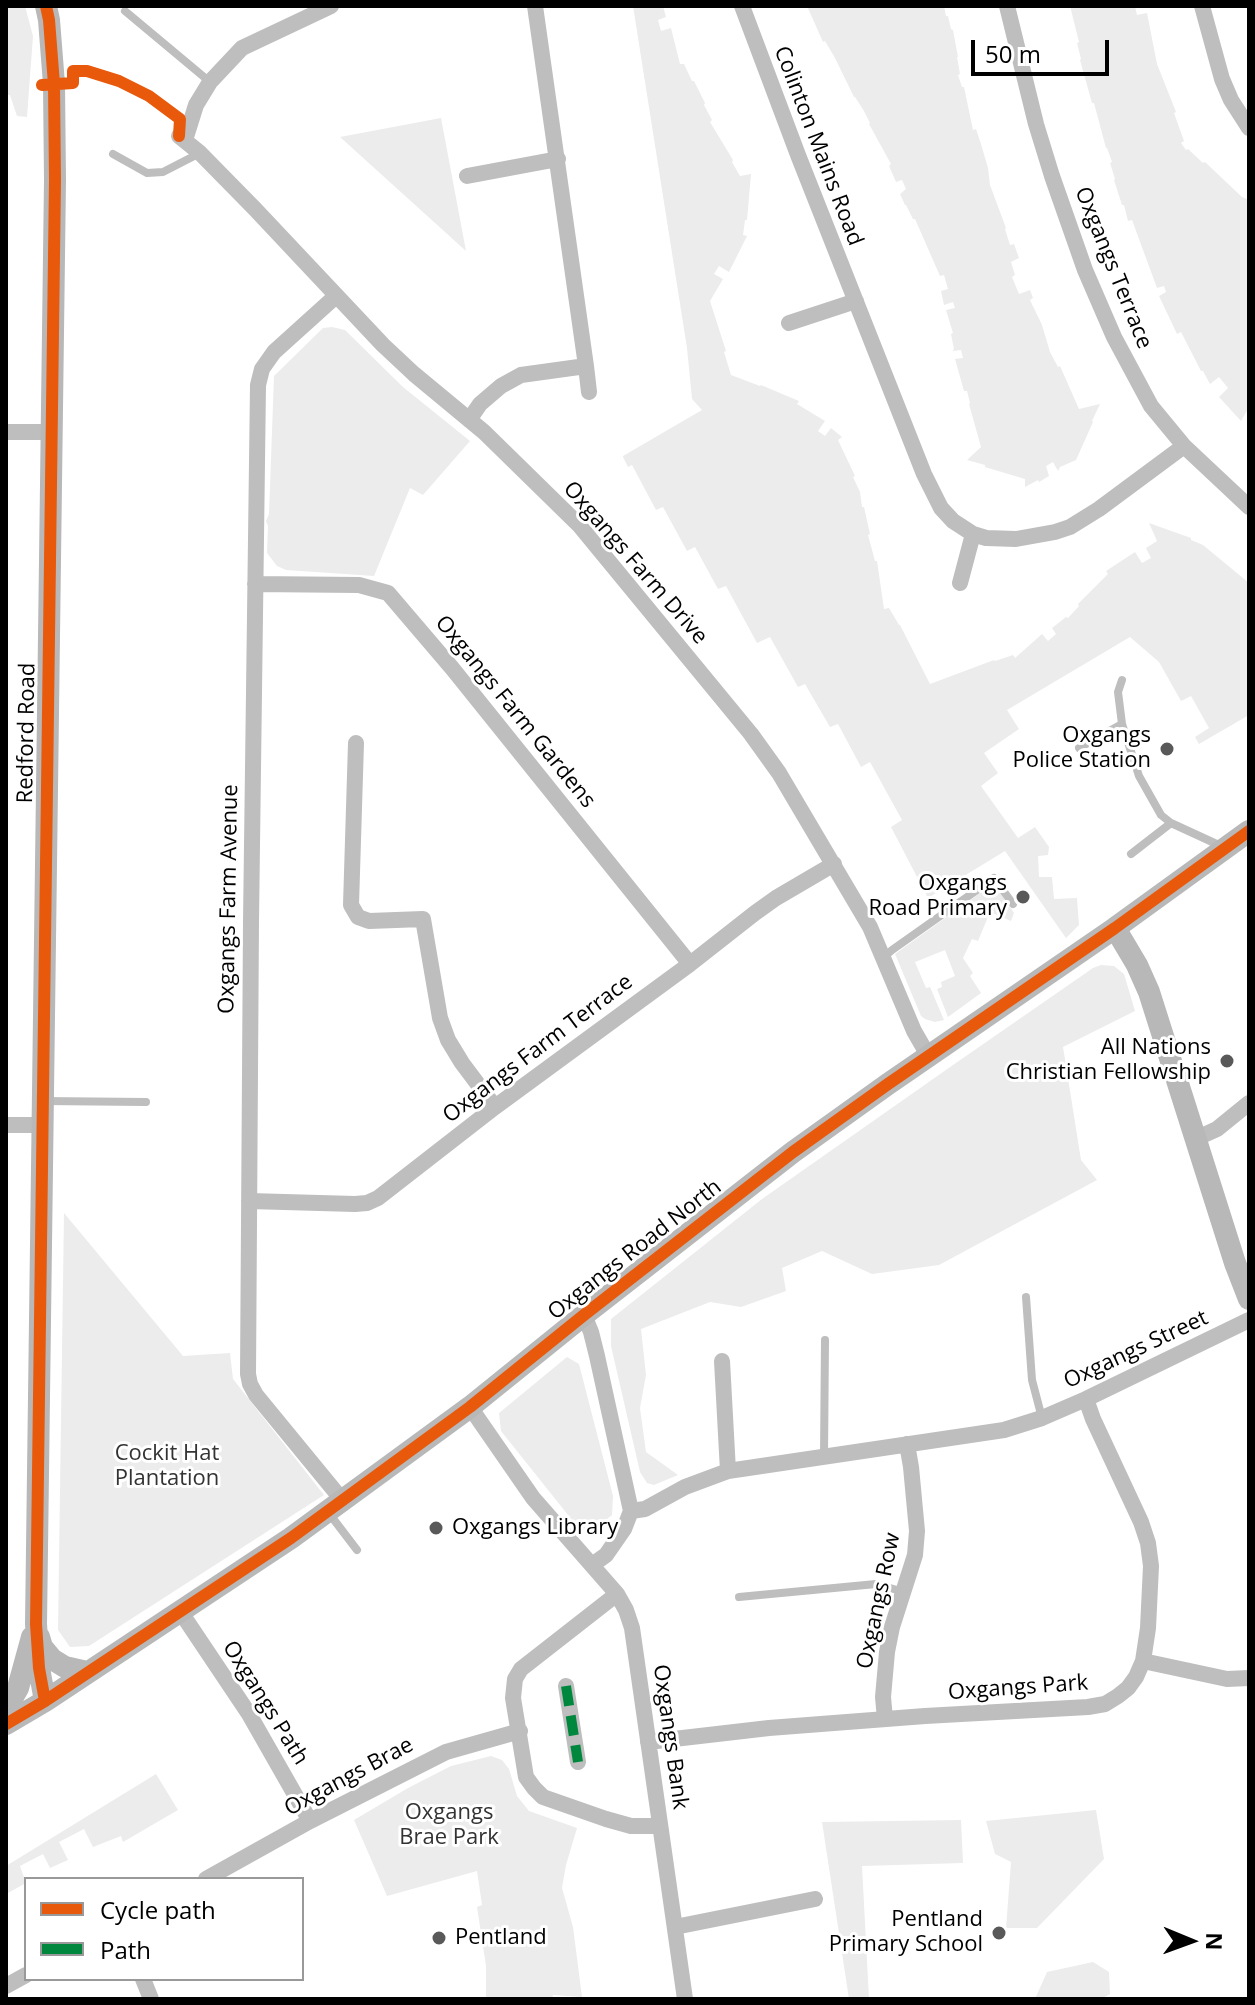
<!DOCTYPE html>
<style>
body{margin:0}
#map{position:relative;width:1255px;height:2005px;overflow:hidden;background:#fff;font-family:"Open Sans",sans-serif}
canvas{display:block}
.frame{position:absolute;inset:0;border:8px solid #000;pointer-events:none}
.legend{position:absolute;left:24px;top:1877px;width:280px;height:104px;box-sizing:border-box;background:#fff;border:2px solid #999;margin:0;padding:10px 14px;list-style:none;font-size:24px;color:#000}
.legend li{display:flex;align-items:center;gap:16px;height:40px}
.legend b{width:40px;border:2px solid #999}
.north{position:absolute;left:1151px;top:1901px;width:80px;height:80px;-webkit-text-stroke:6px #fff;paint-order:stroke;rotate:91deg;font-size:22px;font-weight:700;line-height:32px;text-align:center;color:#000}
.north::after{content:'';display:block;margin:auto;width:28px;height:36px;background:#000;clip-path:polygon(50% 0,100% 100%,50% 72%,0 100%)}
.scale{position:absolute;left:971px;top:40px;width:138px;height:36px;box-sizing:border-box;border:4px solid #000;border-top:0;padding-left:10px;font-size:24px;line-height:28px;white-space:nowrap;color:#000;-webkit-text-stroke:6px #fff;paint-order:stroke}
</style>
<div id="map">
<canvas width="1255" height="2005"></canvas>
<div class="frame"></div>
<ul class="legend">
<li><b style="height:10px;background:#e8590c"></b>Cycle path</li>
<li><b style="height:10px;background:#00873e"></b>Path</li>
</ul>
<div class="north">N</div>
<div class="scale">50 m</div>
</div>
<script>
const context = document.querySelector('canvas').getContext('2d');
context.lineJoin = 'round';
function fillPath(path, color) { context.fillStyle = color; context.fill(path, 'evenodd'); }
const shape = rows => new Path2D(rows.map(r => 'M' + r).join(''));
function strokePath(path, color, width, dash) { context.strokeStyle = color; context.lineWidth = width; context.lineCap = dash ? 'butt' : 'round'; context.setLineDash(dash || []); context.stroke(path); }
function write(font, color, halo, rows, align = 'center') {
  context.font = font + ' "Open Sans",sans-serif'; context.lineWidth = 6; context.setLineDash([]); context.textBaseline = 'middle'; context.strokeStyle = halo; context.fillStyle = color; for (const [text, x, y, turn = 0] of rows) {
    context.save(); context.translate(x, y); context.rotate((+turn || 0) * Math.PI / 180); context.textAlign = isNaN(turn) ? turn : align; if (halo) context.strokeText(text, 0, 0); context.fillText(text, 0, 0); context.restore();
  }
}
const green = shape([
 [6,6,25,6,33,36,27,117,17,116,10,95,6,95],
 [633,6,663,6,666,17,658,20,661,31,671,28,680,64,684,64,692,81,694,81,705,103,704,105,712,120,710,122,733,160,732,162,740,176,751,174,747,220,745,220,743,235,747,236,729,272,719,266,714,274,723,279,710,301,726,351,724,352,731,375,760,386,761,385,799,401,797,404,825,421,818,431,825,436,831,428,842,437,838,440,855,476,853,477,860,492,862,507,864,507,870,534,868,535,875,561,877,561,884,609,889,608,899,625,900,625,930,684,994,660,995,661,1013,655,1015,658,1042,634,1048,641,1056,634,1052,628,1066,617,1068,618,1079,606,1078,604,1108,574,1106,571,1135,552,1142,563,1151,558,1146,548,1157,541,1149,523,1191,538,1191,540,1203,545,1249,583,1249,691,1247,693,1249,696,1249,715,1199,744,1195,737,1209,728,1191,696,1181,701,1159,662,1130,637,1007,710,1019,729,984,753,998,773,981,786,1018,838,1035,827,1049,847,1048,855,1038,856,1039,877,1052,877,1054,899,1077,898,1079,925,1066,938,1005,851,928,898,891,827,902,820,870,762,861,767,838,724,830,727,805,684,798,687,770,637,757,643,726,586,718,589,695,547,687,551,663,507,656,510,632,465,628,467,623,457,623,456,702,410,692,399,687,348],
 [807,6,944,6,946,16,948,16,951,29,953,30,958,57,957,57,960,74,958,75,962,87,964,87,973,130,976,129,981,144,988,168,990,185,1006,228,1005,229,1010,245,1014,244,1019,258,1011,262,1015,275,1012,277,1019,294,1030,290,1033,298,1030,300,1042,325,1050,352,1058,367,1060,366,1079,409,1100,404,1092,421,1093,422,1076,460,1060,467,1058,471,1053,462,1046,466,1049,476,1039,482,1038,480,1025,487,1025,479,985,467,985,465,967,460,981,447,969,404,970,403,967,391,964,391,955,359,963,358,961,350,953,351,953,350,954,349,951,334,953,333,946,310,955,308,953,302,944,305,941,291,948,289,944,275,940,276,915,219,913,219,906,205,905,205,900,194,906,189,902,180,896,182,889,166,891,164,869,124,870,123,864,111,855,97,854,97,835,58,825,41,823,42],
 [1070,6,1135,6,1137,15,1147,13,1157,64,1176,112,1174,113,1184,141,1181,143,1186,150,1188,149,1203,163,1205,162,1242,197,1249,200,1249,407,1241,421,1219,397,1228,388,1219,377,1210,384,1203,371,1201,371,1181,332,1177,334,1159,296,1166,292,1164,286,1157,288,1132,220,1128,221,1124,205,1122,205,1114,180,1115,179,1110,163,1112,162,1107,148,1106,148,1094,103,1092,103,1080,60,1081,59,1077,43,1079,42],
 [441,118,466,251,340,137],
 [332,327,345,330,403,387,470,441,423,495,410,488,374,576,286,570,277,566,267,553,268,526,266,521,269,514,274,376,323,328],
 [994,883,1014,913,1011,921,990,912,978,941,972,939,963,958,973,973,970,976,981,993,948,1017,937,989,942,987,941,982,955,976,945,950,915,962,926,988,930,987,944,1020,935,1022,925,1019,921,1016,895,954],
 [1101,965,1114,966,1124,974,1135,1011,1063,1047,1081,1160,1097,1180,939,1265,872,1274,822,1251,782,1268,786,1291,741,1307,710,1302,641,1329,646,1375,640,1408,646,1452,678,1475,654,1485,647,1483,640,1472,611,1346,611,1319,762,1199,953,1065,1093,968],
 [64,1213,183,1356,230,1353,233,1379,324,1495,89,1646,70,1647,58,1630],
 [567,1357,579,1364,613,1496,612,1515,595,1529,580,1530,501,1431,499,1413],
 [491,1756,502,1760,509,1769,517,1796,529,1811,577,1828,566,1865,562,1888,573,1927,582,1997,553,1995,552,1999,486,1999,486,1966,477,1907,482,1905,477,1871,387,1896,354,1820,408,1788,451,1766],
 [156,1774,178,1810,123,1842,121,1836,93,1847,84,1829,59,1842,68,1860,50,1868,43,1854,20,1866,26,1883,6,1894,6,1866],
 [1096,1810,1104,1859,1037,1928,1006,1928,1011,1862,995,1854,986,1821],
 [961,1820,963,1863,862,1866,869,1999,849,1999,822,1822],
 [1093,1962,1109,1972,1110,1994,1101,1999,1035,1999,1047,1972]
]);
const lane = shape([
 [125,11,210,82],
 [113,154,147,173,163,172,200,153],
 [1122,724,1139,776,1161,815,1171,823,1221,846],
 [1079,748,1122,724,1118,692,1122,680],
 [1131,854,1171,823],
 [884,957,892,950,994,878,1013,904],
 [43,1101,146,1102],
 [1026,1297,1032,1380,1042,1418],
 [824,1456,825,1340],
 [328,1512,357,1550],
 [739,1597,876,1584,904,1592]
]);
const street = shape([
 [742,6,798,155,924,474,941,508,953,521,973,534,986,538,1016,539,1055,532,1070,527,1099,509,1184,446],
 [1007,6,1036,124,1052,176,1085,270,1114,337,1151,406,1184,446,1249,507],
 [1202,6,1222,79,1231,100,1249,128],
 [179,136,200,153,255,209,383,345,414,374,484,432,579,525,751,734,779,773,870,927,914,1031,929,1057],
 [185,140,196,105,210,82,242,48,331,6],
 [467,176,558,159],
 [336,296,274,352,262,369,258,385,251,922,248,1374,250,1384,256,1395,343,1501],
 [789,323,856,301],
 [586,366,589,392],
 [469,420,480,404,501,386,521,375,586,366,535,6],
 [6,432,51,432],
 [960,583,973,534],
 [255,584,359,585,388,593,452,668,690,964],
 [356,743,351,905,358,917,369,921,423,919,440,1018,448,1040,462,1063,495,1107],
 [6,1125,42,1125],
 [1195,1139,1217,1129,1249,1103],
 [249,1201,355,1204,367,1203,378,1198,495,1107,690,964,755,913,776,898,834,864],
 [584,1315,591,1332,597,1356,631,1511,624,1529,606,1555,592,1565],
 [722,1361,728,1471],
 [470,1407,533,1498,617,1594,626,1610,632,1628,685,1999],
 [631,1511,645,1509,685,1487,728,1471,1004,1430,1042,1418,1086,1399,1249,1320],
 [617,1594,521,1669,515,1679,513,1698,526,1777,534,1788,543,1797,606,1819,631,1826,660,1826],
 [180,1611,249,1714,310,1821],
 [1143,1661,1227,1679,1249,1678],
 [566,1686,578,1762],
 [885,1719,883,1697,887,1652,892,1627,915,1555,917,1531,911,1467,907,1444],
 [648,1742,769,1728,925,1716,1088,1707,1105,1704,1118,1696,1128,1688,1136,1677,1143,1661,1148,1628,1151,1566,1148,1543,1141,1522,1093,1419,1086,1399],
 [206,1879,310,1821,446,1752,520,1731],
 [675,1927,815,1899],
 [143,1979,151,1999],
 [6,1986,26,1975]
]);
const secondary = shape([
 [1115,928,1137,965,1149,992,1235,1263,1249,1299],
 [39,1637,42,1647,52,1659,65,1667,87,1672],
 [45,1701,39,1668,36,1624,55,180,54,84,49,20,46,6],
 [6,1709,18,1688,32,1637],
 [6,1724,45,1701,291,1538,470,1407,584,1315,793,1152,888,1084,1115,928,1249,831]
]);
const quiet = shape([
 [566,1686,578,1762]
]);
const cycleway = shape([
 [42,85,73,83,73,71,87,71,119,81,149,96,180,119,179,136],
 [45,1701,39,1668,36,1624,55,180,54,84,49,20,46,6],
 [6,1724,45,1701,291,1538,470,1407,584,1315,793,1152,888,1084,1115,928,1249,831]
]);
const markers = [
 [1167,749,8,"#595959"],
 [1023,897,8,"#595959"],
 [1227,1061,8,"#595959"],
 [436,1528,8,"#595959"],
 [999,1933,8,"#595959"],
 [439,1938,8,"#595959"]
];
const streetNames = [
 ["Colinton Mains Road",818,146,69],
 ["Oxgangs Terrace",1113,268,68],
 ["Oxgangs Farm Drive",635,563,49],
 ["Oxgangs Farm Gardens",515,712,51],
 ["Redford Road",27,733,-89],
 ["Oxgangs Farm Avenue",229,899,-89],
 ["Oxgangs Farm Terrace",538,1049,-37],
 ["Oxgangs Road North",635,1250,-38],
 ["Oxgangs Street",1136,1350,-25],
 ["Oxgangs Row",879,1601,-78],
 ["Oxgangs Park",1018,1688,-4],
 ["Oxgangs Path",265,1703,58],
 ["Oxgangs Bank",670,1737,82],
 ["Oxgangs Brae",349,1777,-28]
];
const poiNames = [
 ["Oxgangs",1151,736],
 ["Police Station",1151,761],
 ["Oxgangs",1007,884],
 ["Road Primary",1007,909],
 ["All Nations",1211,1048],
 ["Christian Fellowship",1211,1073],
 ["Oxgangs Library",452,1528,"left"],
 ["Pentland",983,1920],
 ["Primary School",983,1945],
 ["Pentland",455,1938,"left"]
];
const parkNames = [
 ["Cockit Hat",167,1454],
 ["Plantation",167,1479],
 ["Oxgangs",449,1813],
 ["Brae Park",449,1838]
];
fillPath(green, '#ececec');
strokePath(lane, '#bebebe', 8);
strokePath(street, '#bebebe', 16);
strokePath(secondary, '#b8b8b8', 22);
strokePath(quiet, '#00873e', 10, [20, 10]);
strokePath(cycleway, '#e8590c', 12);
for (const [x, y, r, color] of markers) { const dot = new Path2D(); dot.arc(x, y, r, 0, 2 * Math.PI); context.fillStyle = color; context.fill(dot); strokePath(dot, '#fff', 3); }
write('22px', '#000', '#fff', streetNames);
write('22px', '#000', '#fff', poiNames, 'right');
write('22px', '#333', '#fff', parkNames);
</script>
